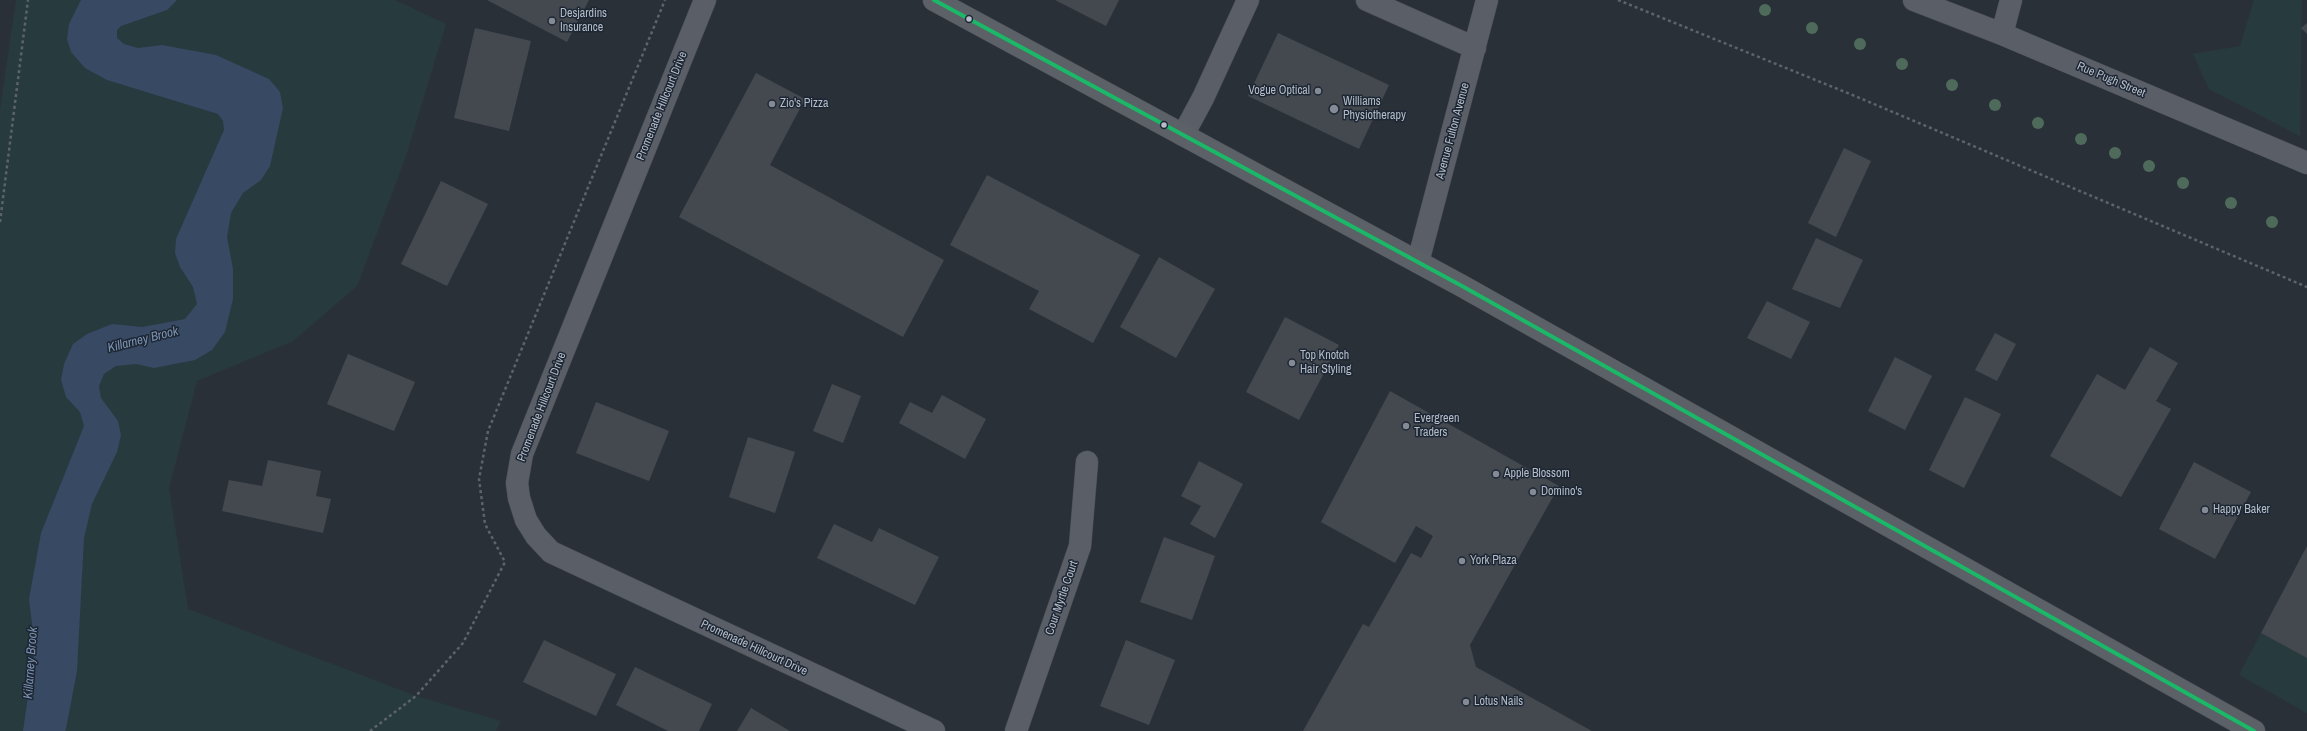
<!DOCTYPE html>
<style>
body{margin:0}
canvas{display:block;background:#2a3038}
</style>
<canvas width="2307" height="731"></canvas>
<script>
const context = document.querySelector('canvas').getContext('2d');
context.lineJoin = 'round';
function fillPath(path, color) { context.fillStyle = color; context.fill(path, 'evenodd'); }
const shape = rows => new Path2D(rows.map(r => 'M' + r).join(''));
function strokePath(path, color, width, dash) { context.strokeStyle = color; context.lineWidth = width; context.lineCap = dash ? 'butt' : 'round'; context.setLineDash(dash || []); context.stroke(path); }
function write(font, color, halo, rows, align = 'center') {
  context.font = font + ' "Archivo Narrow",sans-serif'; context.lineWidth = 3; context.setLineDash([]); context.textBaseline = 'middle'; context.strokeStyle = halo; context.fillStyle = color; for (const [text, x, y, turn = 0] of rows) {
    context.save(); context.translate(x, y); context.rotate((+turn || 0) * Math.PI / 180); context.textAlign = isNaN(turn) ? turn : align; if (halo) context.strokeText(text, 0, 0); context.fillText(text, 0, 0); context.restore();
  }
}
const green = shape([
 [16,0,395,0,446,24,406,156,357,286,293,341,197,381,169,488,188,609,416,696,501,721,496,731,0,731,0,110],
 [2254,0,2302,0,2300,136,2209,89,2193,54,2240,46],
 [2261,633,2307,658,2307,713,2239,675]
]);
const water = shape([
 [81,0,177,0,167,10,121,26,117,30,117,38,124,44,138,48,162,45,216,55,269,79,280,92,283,108,270,166,261,180,243,193,231,213,227,237,233,269,233,299,225,332,212,350,195,360,154,368,136,364,116,366,104,374,99,386,101,398,118,421,121,435,117,452,92,504,84,538,77,671,66,729,65,731,23,731,35,649,29,599,41,533,84,426,80,412,66,397,61,380,64,364,73,344,87,334,112,324,142,327,185,319,197,304,193,287,180,267,175,253,176,239,224,130,223,121,218,114,107,80,85,68,71,52,67,39,69,24]
]);
const building = shape([
 [487,0,589,0,567,42],
 [1055,0,1119,0,1106,26],
 [2307,23,2307,34,2301,28],
 [475,28,531,41,509,131,454,118],
 [1278,33,1389,85,1359,149,1248,96],
 [756,73,805,99,770,165,944,260,903,337,679,217],
 [1844,148,1871,161,1836,237,1808,223],
 [987,175,1140,255,1093,343,1029,309,1039,291,950,245],
 [441,181,488,204,447,286,401,264],
 [1816,238,1863,260,1840,308,1792,289],
 [1159,257,1215,289,1176,358,1120,327],
 [1767,301,1810,322,1791,359,1747,338],
 [1285,317,1339,345,1299,420,1246,392],
 [1995,333,2016,344,1997,381,1975,370],
 [2150,347,2178,363,2156,401,2171,409,2121,497,2050,456,2097,374,2125,390],
 [348,354,415,382,394,431,327,404],
 [1895,357,1932,376,1905,430,1868,411],
 [832,384,861,396,843,443,813,431],
 [1390,391,1559,486,1470,645,1476,667,1592,731,1303,731,1363,624,1369,627,1411,553,1421,558,1433,536,1416,526,1395,563,1321,522],
 [942,395,986,419,965,459,899,423,910,402,932,413],
 [1965,397,2001,414,1964,488,1929,470],
 [596,402,669,431,649,481,576,453],
 [748,437,795,452,775,513,729,497],
 [268,460,321,471,316,496,331,499,323,533,222,511,229,480,262,486],
 [1199,461,1243,484,1215,538,1190,524,1201,506,1181,496],
 [2194,462,2251,492,2215,559,2159,529],
 [834,524,872,542,879,528,939,557,915,605,817,558],
 [1164,537,1215,556,1192,620,1140,602],
 [2307,546,2307,658,2261,633],
 [544,640,616,674,596,716,523,682],
 [1126,640,1175,660,1149,725,1100,706],
 [635,667,712,704,699,731,668,731,616,705],
 [751,708,790,731,737,731]
]);
const path = shape([
 [1618,0,1855,96,2307,287],
 [0,222,28,0],
 [370,731,416,696,463,643,505,562,485,524,479,479,488,431,665,0]
]);
const minor = shape([
 [705,0,522,454,517,483,519,498,526,520,536,536,551,552,934,731],
 [1367,0,1475,48],
 [1914,0,2002,34,2307,163],
 [2002,34,2011,0],
 [1183,135,1203,98,1248,0],
 [1418,262,1487,0],
 [1016,731,1080,546,1087,462]
]);
const major = shape([
 [934,0,1462,286,2254,731]
]);
const bus1 = shape([
 [934,0,1462,286,2254,731]
]);
const trees = [
 [1765,10],
 [1812,28],
 [1860,44],
 [1902,64],
 [1952,85],
 [1995,105],
 [2038,123],
 [2081,139],
 [2115,153],
 [2149,166],
 [2183,183],
 [2231,203],
 [2272,222]
];
const markers = [
 [969,19,3.5,"#b4bcc9"],
 [552,21,4,"#848b96"],
 [1318,91,4,"#848b96"],
 [772,104,4,"#848b96"],
 [1334,109,5,"#848b96"],
 [1164,125,3.5,"#b4bcc9"],
 [1292,363,4,"#848b96"],
 [1406,426,4,"#848b96"],
 [1496,474,4,"#848b96"],
 [1533,492,4,"#848b96"],
 [2205,510,4,"#848b96"],
 [1462,561,4,"#848b96"],
 [1466,702,4,"#848b96"]
];
const poiNames = [
 ["Desjardins",560,14],
 ["Insurance",560,28],
 ["Vogue Optical",1310,91,"right"],
 ["Williams",1343,102],
 ["Physiotherapy",1343,116],
 ["Zio's Pizza",780,104],
 ["Top Knotch",1300,356],
 ["Hair Styling",1300,370],
 ["Evergreen",1414,419],
 ["Traders",1414,433],
 ["Apple Blossom",1504,474],
 ["Domino's",1541,492],
 ["Happy Baker",2213,510],
 ["York Plaza",1470,561],
 ["Lotus Nails",1474,702]
];
const streetNames = [
 ["Rue Pugh Street",2111,80,23],
 ["Promenade Hillcourt Drive",662,106,-68],
 ["Avenue Fulton Avenue",1453,131,-75],
 ["Promenade Hillcourt Drive",542,407,-69],
 ["Cour Myrtle Court",1062,598,-71],
 ["Promenade Hillcourt Drive",754,648,25]
];
const waterNames = [
 ["Killarney Brook",143,340,-14],
 ["Killarney Brook",31,663,-86]
];
fillPath(green, '#273a3e');
fillPath(water, '#384963');
fillPath(building, '#444950');
strokePath(minor, '#484c53', 23);
strokePath(major, '#484c55', 23);
strokePath(path, '#5d636a', 2.5, [3, 3]);
strokePath(minor, '#5a5e66', 22);
strokePath(major, '#5c6168', 22);
strokePath(bus1, '#1ab867', 4);
context.fillStyle = '#4e6a5a';
for (const [x, y] of trees) { context.beginPath(); context.arc(x, y, 6, 0, 2 * Math.PI); context.fill(); }
for (const [x, y, r, color] of markers) { const dot = new Path2D(); dot.arc(x, y, r, 0, 2 * Math.PI); context.fillStyle = color; context.fill(dot); strokePath(dot, '#1d2633', 1.5); }
write('12px', '#b4bcc9', '#1d2633', poiNames, 'left');
write('12px', '#b4bcc9', '#1d2633', streetNames);
write('italic 13px', '#7c92b1', '#1d2633', waterNames);
</script>
